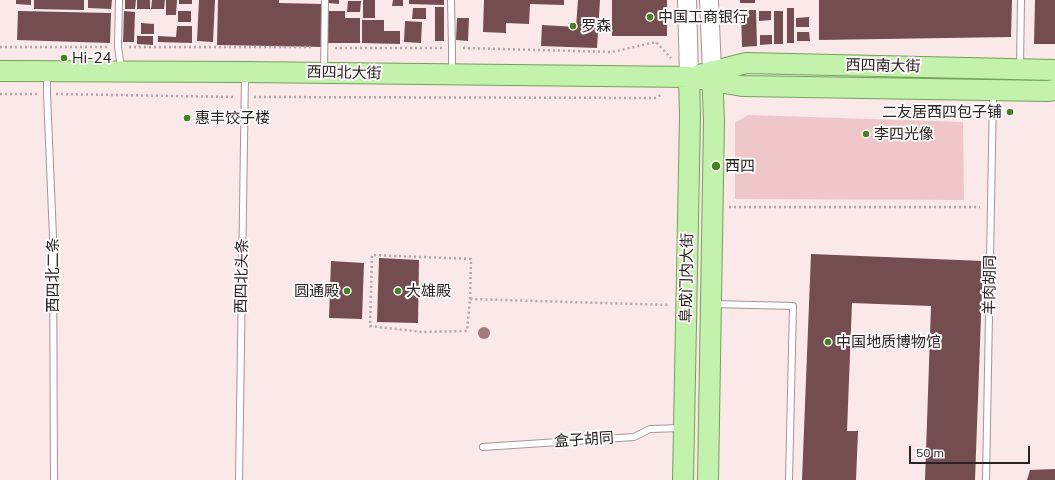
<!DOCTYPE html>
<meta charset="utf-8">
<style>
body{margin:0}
#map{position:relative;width:1055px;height:480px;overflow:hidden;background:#fbe8e9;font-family:Mulish,sans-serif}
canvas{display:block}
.scale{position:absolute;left:909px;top:446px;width:121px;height:18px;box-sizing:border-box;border:2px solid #292222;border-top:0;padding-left:5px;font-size:12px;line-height:14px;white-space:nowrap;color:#292222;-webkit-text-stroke:3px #fefafa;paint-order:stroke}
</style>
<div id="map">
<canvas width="1055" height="480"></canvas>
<div class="scale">50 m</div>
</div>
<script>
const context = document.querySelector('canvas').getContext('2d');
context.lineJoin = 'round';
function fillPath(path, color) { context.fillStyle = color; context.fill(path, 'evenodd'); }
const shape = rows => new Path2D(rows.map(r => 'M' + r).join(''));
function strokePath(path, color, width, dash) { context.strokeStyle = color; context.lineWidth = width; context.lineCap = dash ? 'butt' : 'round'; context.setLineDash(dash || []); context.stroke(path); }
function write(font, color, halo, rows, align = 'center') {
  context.font = font + ' Mulish,"Noto Sans SC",sans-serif'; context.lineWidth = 4; context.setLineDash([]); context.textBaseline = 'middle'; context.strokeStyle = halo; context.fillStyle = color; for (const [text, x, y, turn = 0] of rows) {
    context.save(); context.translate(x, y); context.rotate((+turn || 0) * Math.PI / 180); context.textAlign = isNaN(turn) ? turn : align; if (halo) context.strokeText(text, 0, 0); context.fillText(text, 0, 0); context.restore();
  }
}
const green = shape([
 [748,115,963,122,964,200,735,199,735,123]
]);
const building = shape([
 [16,0,31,0,31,5,16,4],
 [34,0,84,0,84,10,34,9],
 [88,0,112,0,111,9,88,8],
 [125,0,136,0,135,9,125,9],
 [137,0,150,0,150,9,137,9],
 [152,0,165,0,164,9,151,9],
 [166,0,177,0,176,15,166,15],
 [179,0,192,0,192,4,179,4],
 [199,0,215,0,213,42,197,41],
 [218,0,279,0,279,3,323,4,322,47,217,45],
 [328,0,339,0,339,4,328,3],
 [363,0,375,0,375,18,363,18],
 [393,0,403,0,403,6,392,6],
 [409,0,444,0,444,5,409,4],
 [484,0,564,0,564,5,530,4,529,24,506,23,506,33,483,32],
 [578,0,600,0,597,48,541,46,542,25,576,27],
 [612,0,667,0,667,36,612,36],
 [740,0,755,0,755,3,740,3],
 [819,0,1012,0,1011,37,819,40],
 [1035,0,1055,0,1055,44,1034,44],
 [348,1,361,1,360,12,347,12],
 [435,7,444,7,444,41,435,41],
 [413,8,426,8,426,19,412,19],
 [787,8,794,8,794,43,787,43],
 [741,10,756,10,757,46,742,47],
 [18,11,111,13,110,43,17,40],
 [124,11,135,12,134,42,123,42],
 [178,11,191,11,191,22,178,22],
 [328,11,345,11,345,18,360,18,360,43,327,43],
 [759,11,771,11,771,20,759,21],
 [774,11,783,11,783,44,774,44],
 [809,17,809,27,796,27,796,18],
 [457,18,469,18,468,41,456,40],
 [362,20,384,20,384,31,400,31,400,44,362,43],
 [405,21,422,22,421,43,404,42],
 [141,23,154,24,154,34,141,34],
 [177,26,192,26,192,43,158,42,158,36,176,37],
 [797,32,809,32,810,41,797,41],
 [760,35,772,35,772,44,760,45],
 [137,36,153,36,153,45,137,44],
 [811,254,983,261,975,480,925,480,931,306,852,303,847,431,858,431,856,480,802,480],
 [379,258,419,260,418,323,377,322],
 [331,261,364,263,362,319,329,318],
 [1055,469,1055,480,1027,480,1030,470]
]);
const path = shape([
 [0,47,108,47],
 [129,47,314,47],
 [335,48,442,48],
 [463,48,612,52,656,42,671,58],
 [0,94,37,94],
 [56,94,235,97],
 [254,97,655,98,661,95],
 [729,207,980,207],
 [470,299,471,259,372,255,370,326,422,332,467,331,470,299,670,305]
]);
const service = shape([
 [119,0,118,47,121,68],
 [451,0,452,48,452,72],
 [1020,67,1021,0],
 [324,71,325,0],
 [47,74,47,94,53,237,54,480],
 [713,304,793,306,789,480],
 [483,447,634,437,650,429,682,428],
 [239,480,245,74],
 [986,480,993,94]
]);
const secondary = shape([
 [687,0,689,77],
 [709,0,712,71]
]);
const primary = shape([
 [0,71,245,72,689,77,742,86,1048,91,1055,90],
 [699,75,746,63,1055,70],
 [683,480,690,116,689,77],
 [708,480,714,121,712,71]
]);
const trees = [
 [484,333]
];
const markers = [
 [650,17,4,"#438221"],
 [573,26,4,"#438221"],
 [64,58,4,"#438221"],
 [1010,112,4,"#438221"],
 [187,118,4,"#438221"],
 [866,134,4,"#438221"],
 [716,166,5,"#438221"],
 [347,291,4,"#438221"],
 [398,291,4,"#438221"],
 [828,342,4,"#438221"]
];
const poiNames = [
 ["中国工商银行",658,17],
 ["罗森",581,26],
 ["Hi-24",72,58],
 ["二友居西四包子铺",1002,112,"right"],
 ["惠丰饺子楼",195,118],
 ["李四光像",874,134],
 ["西四",725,166],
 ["圆通殿",339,291,"right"],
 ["大雄殿",406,291],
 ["中国地质博物馆",836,342]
];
const streetNames = [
 ["西四南大街",883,66,1],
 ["西四北大街",344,73,1],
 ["西四北二条",53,275,-90],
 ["西四北头条",242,276,-89],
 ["阜成门内大街",687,278,-89],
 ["羊肉胡同",990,285,-89],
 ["盒子胡同",584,440,-4]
];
fillPath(green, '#efc6c9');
fillPath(building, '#734d50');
strokePath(service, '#a69596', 8);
strokePath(secondary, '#a69596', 20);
strokePath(primary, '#72a358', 22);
strokePath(path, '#b4a6a6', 2.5, [2, 3]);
strokePath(service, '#fff', 6);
strokePath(secondary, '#fff', 18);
strokePath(primary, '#c2f2ac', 20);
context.fillStyle = '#a27b7f';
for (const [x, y] of trees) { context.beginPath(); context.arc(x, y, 6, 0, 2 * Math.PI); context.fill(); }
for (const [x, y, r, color] of markers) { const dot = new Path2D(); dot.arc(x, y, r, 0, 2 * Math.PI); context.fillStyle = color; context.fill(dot); strokePath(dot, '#fefafa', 1.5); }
write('15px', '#292222', '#fefafa', poiNames, 'left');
write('15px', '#292222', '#fefafa', streetNames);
</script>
